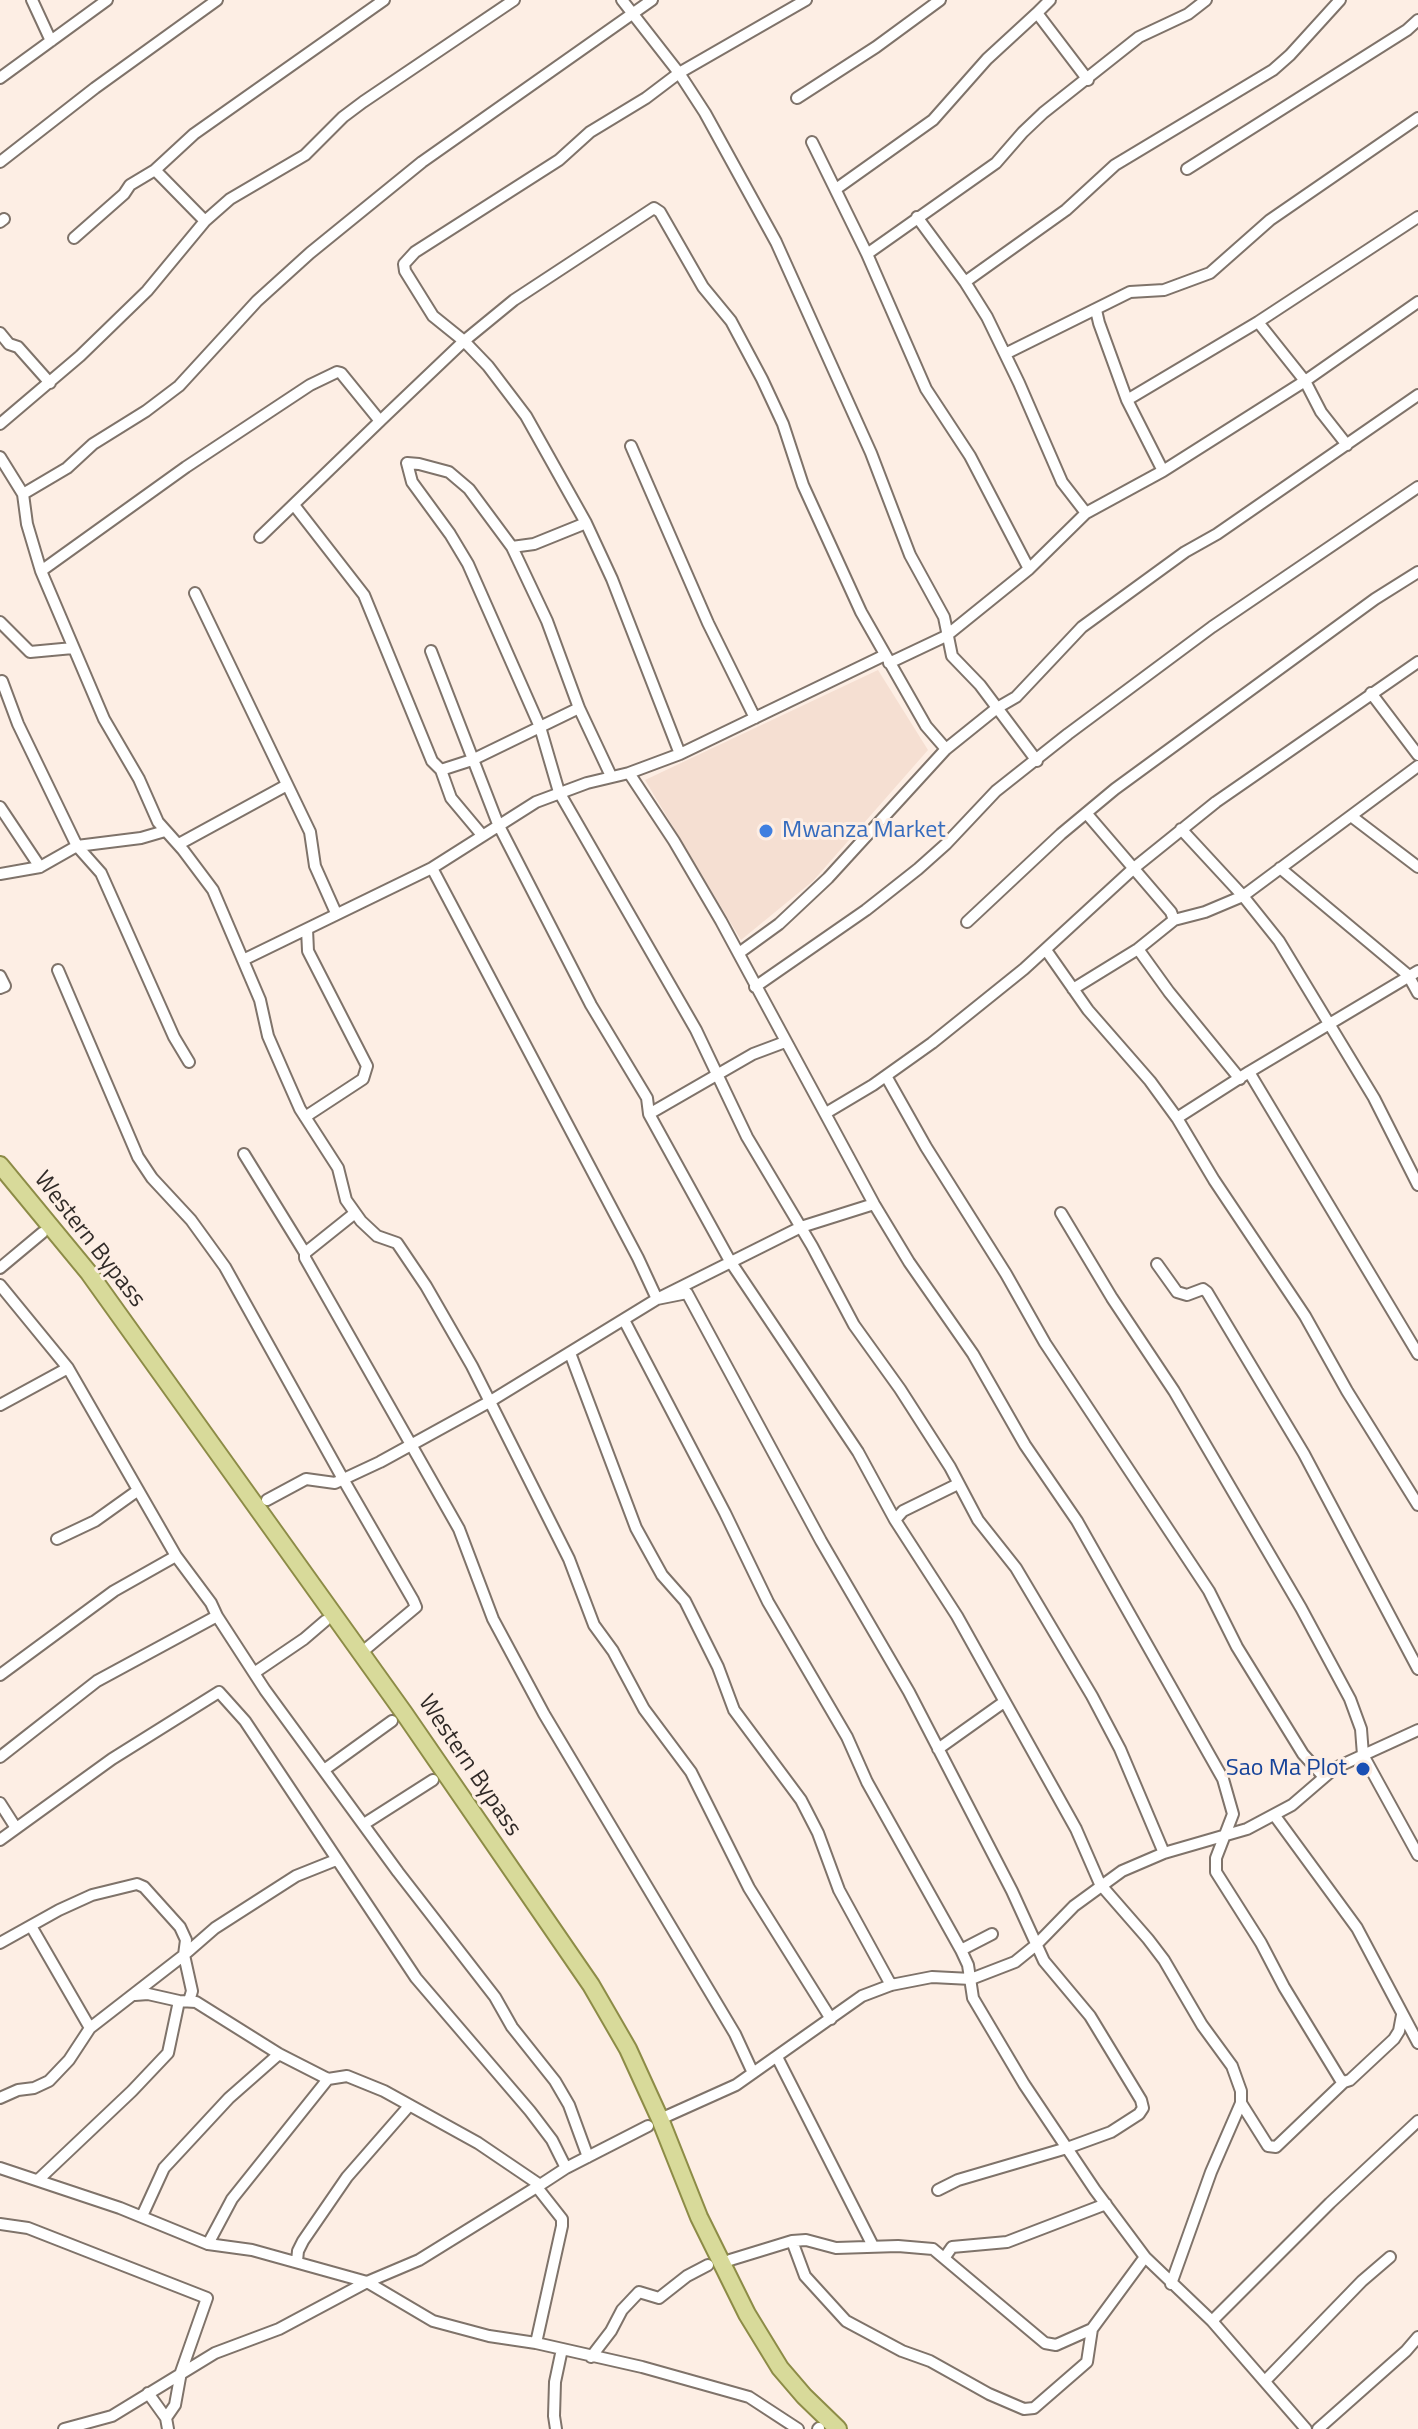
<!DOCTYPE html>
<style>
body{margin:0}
canvas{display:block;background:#fdeee4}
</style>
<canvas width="1418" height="2429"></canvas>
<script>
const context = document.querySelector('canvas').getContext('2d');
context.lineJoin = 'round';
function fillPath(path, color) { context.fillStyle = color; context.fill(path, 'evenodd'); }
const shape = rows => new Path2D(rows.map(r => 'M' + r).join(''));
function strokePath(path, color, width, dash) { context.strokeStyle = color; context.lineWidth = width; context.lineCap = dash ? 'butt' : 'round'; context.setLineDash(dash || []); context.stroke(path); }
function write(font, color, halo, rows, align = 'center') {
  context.font = font + ' "Titillium Web",sans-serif'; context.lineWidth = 6; context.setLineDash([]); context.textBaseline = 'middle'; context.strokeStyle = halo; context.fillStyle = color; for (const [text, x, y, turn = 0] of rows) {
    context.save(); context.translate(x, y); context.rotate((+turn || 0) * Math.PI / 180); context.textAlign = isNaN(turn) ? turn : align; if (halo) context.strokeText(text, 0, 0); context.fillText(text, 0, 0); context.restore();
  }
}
const built = shape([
 [878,670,928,750,813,881,741,940,645,780]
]);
const minor = shape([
 [32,0,51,41],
 [622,0,679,73,705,113,776,242,871,453,910,555,944,617,952,656,980,685,1037,761],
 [1037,13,1050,0],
 [0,78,107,0],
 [797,98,876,47,940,0],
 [812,142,867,254,926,389,970,456,1029,569],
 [0,162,95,88,217,0],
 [1187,169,1407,30,1418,20],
 [155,170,205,221],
 [836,189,933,120,987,59,1037,13,1088,80],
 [917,217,965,282,1066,210,1115,165,1273,70,1290,55,1340,0],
 [0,222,4,219],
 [74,238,124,194,130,185,155,170,194,134,384,0],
 [867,254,996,163,1023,132,1043,113,1139,37,1188,14,1206,0],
 [965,282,987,317,1019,383,1062,482,1086,513],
 [1096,310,1099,323,1127,400,1163,471],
 [1258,322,1305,381,1321,412,1347,445],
 [0,333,9,344,18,347,50,383],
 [1005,354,1130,292,1164,290,1210,273,1270,220,1418,118],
 [1127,400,1258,322,1418,217],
 [0,424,80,356,147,291,205,221,230,199,305,155,343,117,363,102,514,0],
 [631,446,708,623,755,718],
 [0,457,23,494,27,524,41,571,104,719,139,779,158,822,183,850,213,890,260,1000,268,1036,285,1075,300,1109,338,1168,346,1200,361,1221,377,1236,397,1243,426,1286,472,1366,569,1559,594,1625,613,1651,644,1709,691,1772,749,1888,831,2019],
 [23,494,67,468,93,444,146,411,179,386,257,301,310,253,422,162,652,0],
 [294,505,364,595,432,761,441,770,451,798,482,835],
 [260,537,380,421],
 [512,547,534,544,586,523],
 [41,571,186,467,310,385,337,372,341,373,380,421,464,341,433,316,405,271,404,264,415,252,559,160,590,132,646,98,679,73,806,0],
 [195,593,310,832,315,866,336,913],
 [0,622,30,652,73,648],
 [431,651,498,824,591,1005,647,1098,649,1114,730,1261,858,1452,895,1520],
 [885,655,680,754,629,773,674,841,721,921,874,1204,909,1262,973,1354,1025,1445,1077,1521,1223,1779,1233,1814,1216,1858,1216,1872,1261,1943,1284,1987,1340,2079,1344,2082,1350,2080,1394,2039,1399,2031,1402,2015],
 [889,663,946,636,1029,569,1086,513,1163,471,1305,381,1418,302],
 [2,681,18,724,77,846,101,873,174,1037,189,1062],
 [1371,693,1418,755],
 [680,754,612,579,586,523,526,416,488,366,464,341,514,300,654,208,660,212,703,287,731,321,762,379,783,424,803,485,861,612,926,726,946,749],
 [441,770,472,760,579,708],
 [611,776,579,708,547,621,512,547,469,489,449,472,419,464,407,463,412,482,450,534,468,564,540,727,559,792,696,1030,747,1137,812,1246,854,1325,900,1389,950,1467,978,1520,1016,1568,1092,1696,1120,1749,1164,1853],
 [0,807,40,867],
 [1087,814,1171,912,1174,920],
 [1351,816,1418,867],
 [1181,829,1243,896,1279,941,1374,1098,1418,1185],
 [179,844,287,785],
 [432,868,638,1258,657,1299,687,1293,821,1541,909,1692,1012,1891,1044,1961,1090,2016,1141,2100,1143,2108,1139,2114,1111,2132,1067,2148,958,2180,938,2190],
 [1280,868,1408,975,1418,993],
 [0,874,40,867,77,846,141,838,165,831],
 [967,922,1061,834,1115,789,1375,599,1418,572],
 [1138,949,1169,992,1240,1079],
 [1046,950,1088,1010,1150,1081,1177,1118],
 [739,953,779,924,828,878,946,749,997,708,1016,697,1082,627,1185,552,1217,534,1418,395],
 [243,960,432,868,536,802,587,783,629,773],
 [58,970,138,1157,152,1178,191,1220,225,1267,343,1479,413,1600,416,1607,361,1653],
 [0,976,5,986,0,988],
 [755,987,866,910,918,869,946,844,996,791,1068,734,1212,627,1418,487],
 [1073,989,1138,949,1174,920,1205,912,1243,896,1418,766],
 [1249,1072,1418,971],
 [886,1076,926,1147,1006,1274,1045,1343,1209,1591,1237,1647,1303,1754,1323,1776],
 [826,1113,873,1085,932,1043,1024,969,1134,868,1216,802,1418,662],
 [649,1114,753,1054,785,1042],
 [305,1117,363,1079,367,1066,308,951,307,929],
 [244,1154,305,1253,305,1258,459,1529,493,1619,544,1714,735,2034,753,2073],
 [1061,1213,1112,1298,1174,1391,1301,1608,1350,1699,1361,1729,1363,1755,1418,1855],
 [305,1253,355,1213],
 [1157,1264,1177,1292,1187,1295,1203,1289,1207,1292,1304,1454,1418,1669],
 [0,1268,42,1233],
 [0,1285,68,1368,176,1556,211,1603,217,1616,265,1690,398,1872,495,1997,512,2027,555,2081,569,2105,588,2157],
 [624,1320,725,1513,768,1602,847,1737,867,1782,961,1950,968,1965,973,1998,1024,2084,1095,2190,1145,2257,1212,2321,1306,2429],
 [570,1353,636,1528,662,1575,685,1601,718,1667,734,1710,801,1800,818,1833,839,1890,891,1985],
 [1418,1354,1249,1072,1177,1118,1214,1180,1305,1316,1347,1391,1418,1505],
 [0,1405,68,1368],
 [958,1484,903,1511,895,1520,957,1616,1076,1829,1100,1884,1148,1939,1164,1960,1202,2025,1232,2066,1241,2091,1241,2103,1211,2172,1171,2284],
 [267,1500,306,1479,335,1483,380,1462,489,1402,657,1299,801,1227,874,1204],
 [57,1539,95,1521,137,1491],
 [254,1673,304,1639,325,1621],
 [0,1675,114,1591,176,1556],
 [938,1749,1004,1702],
 [0,1757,97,1681,217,1616],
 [324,1770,392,1721],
 [0,1803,16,1828],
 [1275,1816,1357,1928,1418,2043],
 [364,1824,433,1780],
 [0,1840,112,1759,219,1692,245,1721,416,1978,530,2111,552,2140,566,2168],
 [31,1926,90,2028],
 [0,1943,59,1910,92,1895,137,1884,144,1887,180,1927,186,1940,184,1955,192,1991,189,2001],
 [961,1950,992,1934],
 [777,2057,873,2246],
 [0,2098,18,2090,34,2088,49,2081,69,2060,90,2028,184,1955,215,1928,296,1876,336,1860],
 [1241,2103,1268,2146,1276,2147,1344,2082],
 [667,2116,736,2085,862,1996,891,1985,932,1977,971,1979,1015,1962,1036,1945,1074,1906,1122,1871,1164,1853,1247,1829,1292,1805,1335,1768,1418,1730],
 [0,2168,120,2208,208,2244,252,2250,367,2282,433,2321,489,2336,536,2343,642,2367,749,2397,798,2429],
 [38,2180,132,2091,168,2053,179,2001],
 [540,2185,566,2168,648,2126],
 [536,2186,562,2219,562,2226,536,2343],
 [142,2216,164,2168,229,2098,279,2054],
 [0,2224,28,2228,207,2298,181,2372,175,2405,166,2418,168,2429],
 [792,2241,805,2276,846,2321,902,2351,930,2361,989,2394,1024,2409,1034,2408,1087,2362,1092,2329],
 [208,2244,232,2199,328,2079],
 [945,2257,952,2247,1007,2242,1106,2204],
 [730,2260,792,2241,806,2240,836,2248,898,2246,933,2249,1045,2343,1056,2345,1092,2329,1145,2257],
 [297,2261,298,2251,303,2241,347,2177,409,2106],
 [1212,2321,1330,2203,1418,2121],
 [591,2357,611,2331,622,2310,639,2292,659,2298,687,2276,708,2265],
 [1265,2381,1362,2281,1390,2257],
 [148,2393,166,2418],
 [64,2429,112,2416,215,2353,279,2329,367,2282,419,2260,540,2185,478,2143,384,2091,347,2076,328,2079,279,2054,196,2002,179,2001,148,1994,135,1995],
 [556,2429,554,2416,555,2382,562,2349],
 [818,2429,819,2428],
 [1318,2429,1406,2351,1418,2337]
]);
const primary = shape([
 [0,1165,89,1273,404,1713,591,1985,628,2049,660,2119,699,2217,747,2314,780,2368,804,2396,838,2429]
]);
const markers = [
 [766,831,8,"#3f7fe0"],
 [1363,1769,8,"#1a4fb4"]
];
const shopNames = [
 ["Mwanza Market",782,831]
];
const streetNames = [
 ["Western Bypass",89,1240,52],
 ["Western Bypass",469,1766,56]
];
const transitNames = [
 ["Sao Ma Plot",1347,1769]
];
fillPath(built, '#f5dfd2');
strokePath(minor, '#7f736a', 14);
strokePath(primary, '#8d8c47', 20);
strokePath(minor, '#fff', 10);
strokePath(primary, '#d8da9a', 16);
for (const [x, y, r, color] of markers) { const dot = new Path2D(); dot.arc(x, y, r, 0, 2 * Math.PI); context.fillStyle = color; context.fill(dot); strokePath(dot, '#fdeee4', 3); }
write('24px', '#366cbe', '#fdeee4', shopNames, 'left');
write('24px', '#312b28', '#fdeee4', streetNames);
write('24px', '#164399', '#fdeee4', transitNames, 'right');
</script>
